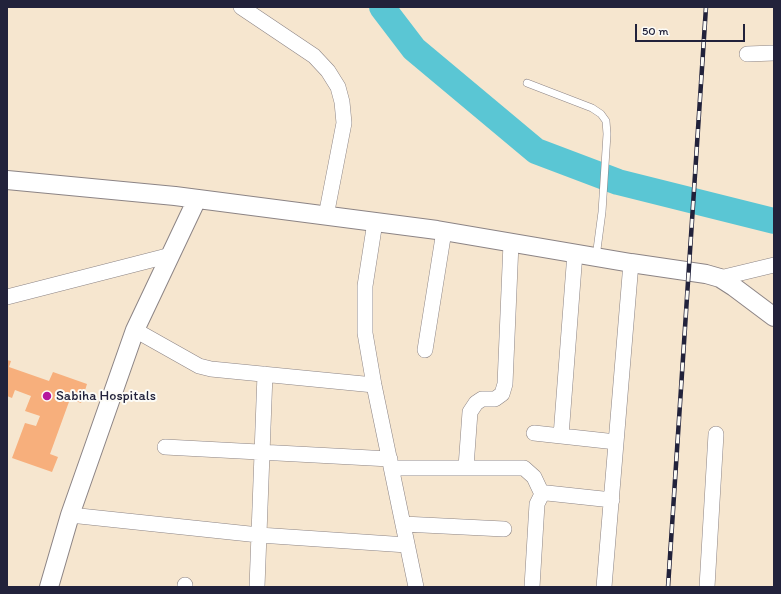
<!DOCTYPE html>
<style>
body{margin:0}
#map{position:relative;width:781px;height:594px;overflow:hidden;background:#f6e6cf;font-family:Itim,sans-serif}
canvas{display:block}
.frame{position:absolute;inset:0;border:8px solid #22223b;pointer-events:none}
.scale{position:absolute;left:635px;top:24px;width:110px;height:18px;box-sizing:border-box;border:2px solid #22223b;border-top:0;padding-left:5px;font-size:12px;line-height:14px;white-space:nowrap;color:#22223b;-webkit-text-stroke:3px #fdfcf7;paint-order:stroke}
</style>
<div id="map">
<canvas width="781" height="594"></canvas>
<div class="frame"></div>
<div class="scale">50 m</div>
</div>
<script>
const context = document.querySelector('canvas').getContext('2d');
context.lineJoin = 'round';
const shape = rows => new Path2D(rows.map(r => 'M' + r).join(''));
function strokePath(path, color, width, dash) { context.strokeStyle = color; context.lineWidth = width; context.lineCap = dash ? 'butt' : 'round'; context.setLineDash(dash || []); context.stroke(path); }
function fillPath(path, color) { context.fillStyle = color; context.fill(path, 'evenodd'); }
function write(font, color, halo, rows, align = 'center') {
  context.font = font + ' Itim,sans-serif'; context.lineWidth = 4; context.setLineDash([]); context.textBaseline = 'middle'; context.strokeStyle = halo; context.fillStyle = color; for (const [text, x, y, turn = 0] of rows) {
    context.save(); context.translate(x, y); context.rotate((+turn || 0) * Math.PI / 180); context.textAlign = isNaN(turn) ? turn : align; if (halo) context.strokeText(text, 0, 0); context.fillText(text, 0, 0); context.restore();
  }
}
const river = shape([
 [382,7,414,49,536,151,618,182,774,221]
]);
const building = shape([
 [7,360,11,361,9,367,49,381,53,372,87,384,81,403,70,399,50,454,58,457,52,472,12,458,25,423,36,426,40,416,25,411,31,396,15,390,12,398,7,396]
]);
const service = shape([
 [527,83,592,108,601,114,606,121,607,134,602,212,596,257]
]);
const minor = shape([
 [241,7,314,56,328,71,338,87,342,102,344,123,326,216],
 [747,54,774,53],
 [375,222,365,286,365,333,374,385,416,587],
 [720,278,774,265],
 [7,297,171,255],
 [135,330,199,366,211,369,374,385],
 [425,350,444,231],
 [534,433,616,442],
 [561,436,575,253],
 [165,447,390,459],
 [466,467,470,412,476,403,482,399,495,399,502,394,505,384,511,243],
 [392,468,524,468,534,477,542,494],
 [70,515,259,535,407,545],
 [403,524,504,529],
 [185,587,185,585],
 [257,587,265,374],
 [532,587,537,504,542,494,547,493,612,500],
 [604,587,631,263],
 [707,587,716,434]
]);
const tertiary = shape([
 [7,180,175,196,437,230,631,263,706,274,720,278,734,287,774,317],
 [49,587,70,515,135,330,197,199]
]);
const rail = shape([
 [668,587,706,7]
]);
const markers = [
 [47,396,5,"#b5179e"]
];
const poiNames = [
 ["Sabiha Hospitals",56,396]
];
strokePath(river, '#5ac6d4', 26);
fillPath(building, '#f7af7c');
strokePath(service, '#8c8485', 8);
strokePath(minor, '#8c8485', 16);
strokePath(tertiary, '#8c8485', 20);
strokePath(service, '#fff', 7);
strokePath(minor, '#fff', 15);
strokePath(tertiary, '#fff', 18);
strokePath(rail, '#22223b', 4.5);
strokePath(rail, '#fdfcf7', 3, [9]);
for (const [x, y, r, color] of markers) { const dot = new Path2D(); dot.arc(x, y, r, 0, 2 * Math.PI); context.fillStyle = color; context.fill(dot); strokePath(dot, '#fdfcf7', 1.5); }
write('14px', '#22223b', '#fdfcf7', poiNames, 'left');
</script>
